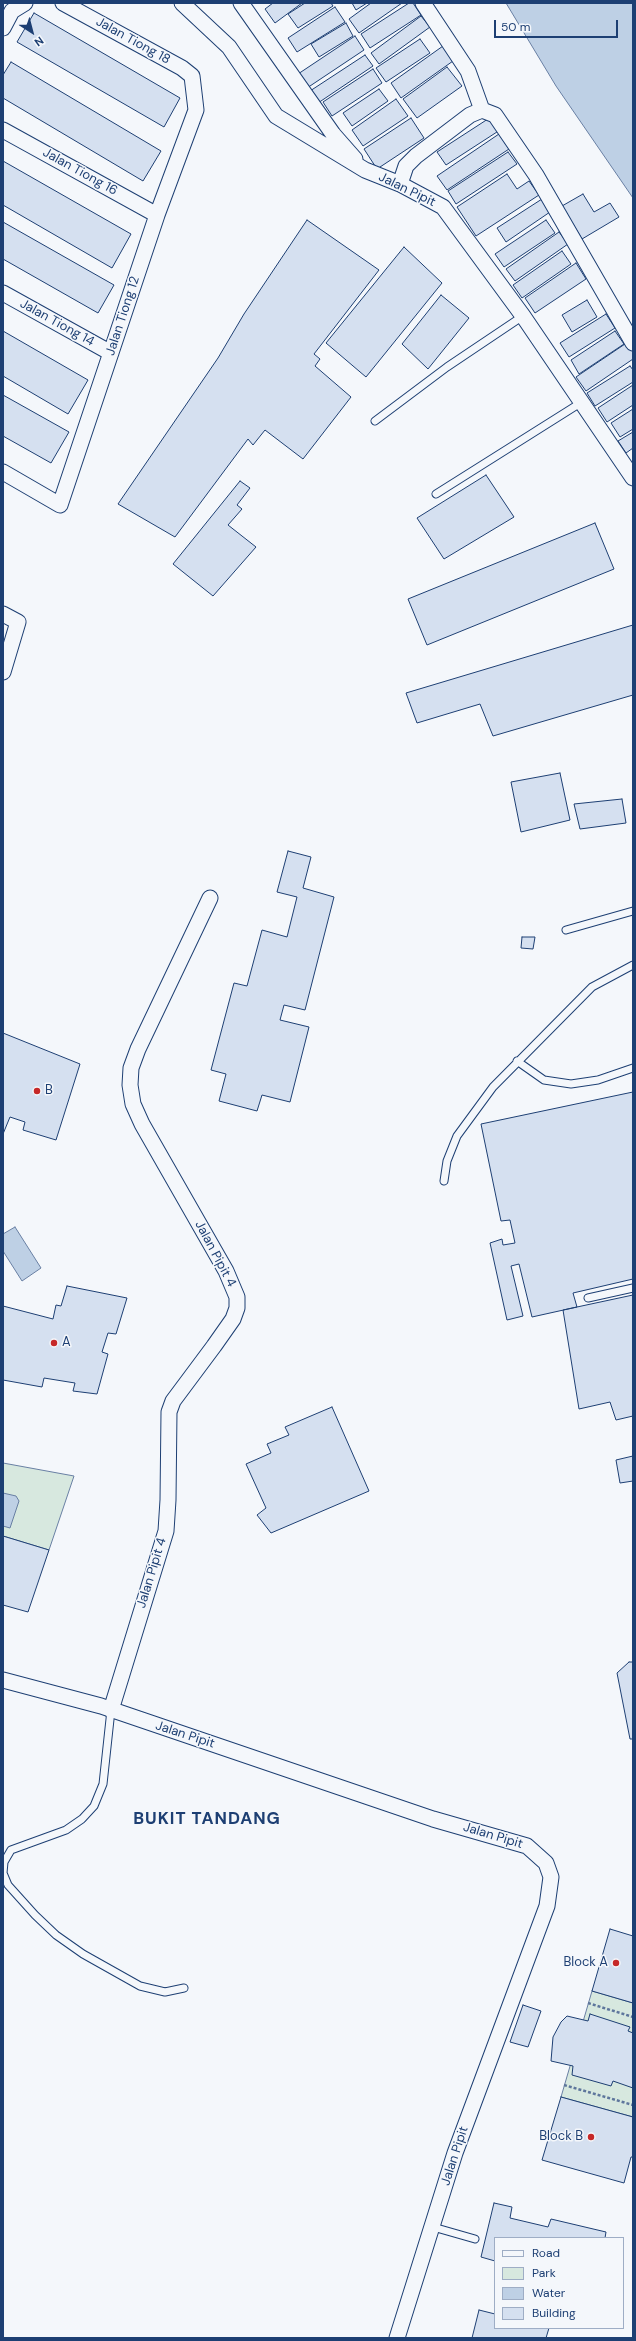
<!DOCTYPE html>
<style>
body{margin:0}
#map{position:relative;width:636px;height:2341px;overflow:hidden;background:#f4f7fb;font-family:"DM Sans",sans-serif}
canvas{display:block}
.frame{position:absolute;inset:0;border:4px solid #1d3f73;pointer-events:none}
.legend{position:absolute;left:494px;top:2237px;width:130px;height:92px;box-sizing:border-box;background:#f4f7fb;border:1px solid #9eadc5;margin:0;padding:5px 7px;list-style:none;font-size:12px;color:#1d3f73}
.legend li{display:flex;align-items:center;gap:8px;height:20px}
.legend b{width:20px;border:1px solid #9eadc5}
.north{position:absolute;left:12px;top:12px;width:40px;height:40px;-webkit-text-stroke:3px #f4f7fb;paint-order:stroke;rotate:144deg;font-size:11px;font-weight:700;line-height:16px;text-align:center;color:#1d3f73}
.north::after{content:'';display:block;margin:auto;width:14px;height:18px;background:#1d3f73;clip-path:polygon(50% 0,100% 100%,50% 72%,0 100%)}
.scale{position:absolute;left:494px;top:20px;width:124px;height:18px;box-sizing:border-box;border:2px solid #1d3f73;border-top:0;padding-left:5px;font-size:12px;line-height:14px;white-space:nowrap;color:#1d3f73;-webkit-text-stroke:3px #f4f7fb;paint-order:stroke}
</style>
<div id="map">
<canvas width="636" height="2341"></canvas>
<div class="frame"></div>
<ul class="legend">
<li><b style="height:5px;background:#f4f7fb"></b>Road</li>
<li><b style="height:11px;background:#d7e8df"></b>Park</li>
<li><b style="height:11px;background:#bed0e5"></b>Water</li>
<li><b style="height:11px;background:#d5e0f0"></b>Building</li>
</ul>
<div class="north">N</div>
<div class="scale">50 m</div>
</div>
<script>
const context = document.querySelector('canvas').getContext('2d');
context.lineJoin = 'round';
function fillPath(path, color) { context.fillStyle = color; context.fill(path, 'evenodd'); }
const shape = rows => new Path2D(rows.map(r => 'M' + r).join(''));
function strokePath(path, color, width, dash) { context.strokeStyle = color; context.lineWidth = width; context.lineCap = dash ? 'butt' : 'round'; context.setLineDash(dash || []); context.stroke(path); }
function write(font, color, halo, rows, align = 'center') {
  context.font = font + ' "DM Sans",sans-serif'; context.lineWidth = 3; context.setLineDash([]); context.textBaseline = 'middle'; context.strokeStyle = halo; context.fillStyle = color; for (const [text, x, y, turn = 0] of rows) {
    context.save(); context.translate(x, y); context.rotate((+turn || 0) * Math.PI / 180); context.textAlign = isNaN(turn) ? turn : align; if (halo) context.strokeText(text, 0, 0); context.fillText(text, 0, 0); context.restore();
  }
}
const green = shape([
 [3,1463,74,1476,49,1550,3,1536,3,1463],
 [592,1991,633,2003,633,2117,561,2097,592,1991]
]);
const water = shape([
 [506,3,633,3,633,198,556,86,506,3],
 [15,1227,41,1268,22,1281,3,1251,3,1234,15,1227],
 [3,1493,16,1496,19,1501,10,1528,3,1526,3,1493]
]);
const building = shape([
 [273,3,302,3,275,23,265,9,273,3],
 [305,3,331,3,333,6,298,28,288,14,305,3],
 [352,3,367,3,356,10,352,3],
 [371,3,402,3,359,33,349,19,371,3],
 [409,3,413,3,421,15,370,48,361,34,409,3],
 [335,7,345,22,297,52,288,38,335,7],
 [34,13,180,98,164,127,17,42,34,13],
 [421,16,430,27,379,64,371,53,421,16],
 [346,23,353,36,319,57,311,44,346,23],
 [355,36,364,50,307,88,298,74,355,36],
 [420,39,430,53,386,82,376,68,420,39],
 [443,46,453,61,401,98,391,83,443,46],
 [365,55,373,66,318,103,310,91,365,55],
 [11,62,161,151,143,181,3,98,3,75,11,62],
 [447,67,462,86,417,118,403,99,447,67],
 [373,69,382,83,332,116,323,102,373,69],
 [379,89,388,101,352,126,343,113,379,89],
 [396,99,408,116,363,146,352,130,396,99],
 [491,117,500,130,446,165,437,152,491,117],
 [411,118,424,138,377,169,364,149,411,118],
 [499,134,509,149,447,190,437,176,499,134],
 [508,152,517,164,456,204,448,191,508,152],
 [3,161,131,234,112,268,3,205,3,161],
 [507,174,517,189,529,181,539,195,476,236,457,207,507,174],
 [583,194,594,212,610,203,619,217,582,239,562,206,583,194],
 [542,199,550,212,506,242,497,228,542,199],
 [307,220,379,270,314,354,320,359,315,366,351,397,303,459,265,430,253,445,248,439,175,537,118,504,218,358,244,314,307,220],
 [546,220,555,233,504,267,495,254,546,220],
 [3,222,114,285,98,313,3,259,3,222],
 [559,232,568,244,515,281,506,269,559,232],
 [404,247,442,283,366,377,326,343,404,247],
 [562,251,571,264,522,298,513,285,562,251],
 [576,263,586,279,535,313,525,298,576,263],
 [441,295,469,318,428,369,402,344,441,295],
 [587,300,597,317,572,332,562,315,587,300],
 [606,314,615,328,569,357,560,343,606,314],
 [3,331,88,380,68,414,3,376,3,331],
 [615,331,624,344,579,374,571,360,615,331],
 [628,342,633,350,633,359,586,391,576,377,628,342],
 [630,366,633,370,633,382,595,406,587,393,630,366],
 [633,385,633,405,607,422,598,408,633,385],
 [3,395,69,432,51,463,3,436,3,395],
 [633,409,633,429,620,437,611,423,633,409],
 [633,432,633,448,626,453,618,441,633,432],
 [486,475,514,517,444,559,417,518,486,475],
 [240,481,250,488,237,505,242,509,228,525,256,547,213,596,173,564,240,481],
 [595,523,614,569,427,645,408,599,595,523],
 [633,625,633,695,493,736,480,704,417,723,406,693,633,625],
 [560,773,570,820,521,832,511,782,560,773],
 [622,799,626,823,580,829,574,804,622,799],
 [288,851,311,857,303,888,334,897,305,1010,284,1005,280,1020,309,1027,290,1102,262,1095,257,1111,219,1101,226,1074,211,1070,234,983,247,986,262,930,287,937,297,897,277,892,288,851],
 [522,937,535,937,533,949,521,948,522,937],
 [3,1033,80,1064,56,1140,23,1130,25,1122,10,1117,3,1134,3,1033],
 [633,1092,633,1279,573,1293,577,1307,532,1317,519,1264,511,1266,523,1316,507,1320,490,1243,502,1239,503,1245,515,1243,510,1220,501,1221,481,1124,633,1092],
 [67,1286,127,1298,116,1334,108,1333,102,1352,108,1354,97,1394,73,1391,75,1383,44,1378,42,1387,3,1380,3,1306,53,1319,56,1305,61,1306,67,1286],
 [633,1295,633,1416,616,1420,610,1402,579,1409,563,1310,633,1295],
 [332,1407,369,1491,271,1533,257,1515,266,1508,246,1464,271,1453,267,1444,289,1435,285,1427,332,1407],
 [633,1456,633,1481,620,1483,616,1460,633,1456],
 [3,1536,49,1550,28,1612,3,1605,3,1536],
 [629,1662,633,1662,633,1739,630,1739,617,1673,629,1662],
 [610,1929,633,1936,633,2003,592,1991,610,1929],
 [523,2005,541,2011,528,2047,510,2042,523,2005],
 [590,2014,630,2027,628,2031,633,2033,633,2088,613,2081,611,2086,572,2075,573,2066,551,2061,553,2037,561,2022,567,2016,588,2021,590,2014],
 [561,2097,633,2117,633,2157,631,2157,624,2183,542,2160,561,2097],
 [494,2203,512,2207,510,2218,548,2227,551,2219,606,2232,605,2238,495,2238,495,2261,481,2257,494,2203],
 [479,2310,495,2314,495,2328,549,2328,546,2338,472,2338,479,2310]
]);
const path = shape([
 [588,2003,633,2017],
 [564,2085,633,2105]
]);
const service = shape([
 [375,421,447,367,523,316],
 [436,494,582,402],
 [566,930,633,911],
 [517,1061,544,1080,571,1084,598,1080,633,1068],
 [444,1181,447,1161,457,1136,493,1087,592,987,633,965],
 [588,1298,633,1288],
 [111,1710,103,1784,94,1806,82,1819,66,1830,11,1850,4,1862,3,1873,8,1885,35,1915,56,1935,83,1954,140,1986,165,1992,184,1988],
 [433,2227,475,2239]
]);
const minor = shape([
 [182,3,229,47,276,116,365,170,400,184,443,207,523,316,633,478],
 [241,3,333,134,355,159],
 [423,3,468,71,482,110],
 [3,28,12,11,25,3],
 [3,130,157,215],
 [400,184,406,166,416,156,470,115,482,110,495,115,536,175,633,343],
 [3,293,111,353],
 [3,472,60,505,157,215,196,110,192,76,182,68,63,3],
 [3,614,18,622,3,672],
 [3,1680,101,1706,433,1819,527,1846,546,1863,551,1877,547,1906,455,2153,397,2338],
 [111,1710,166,1531,168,1500,169,1412,173,1401,214,1346,233,1319,237,1308,237,1297,226,1271,142,1124,133,1104,130,1085,131,1068,138,1049,210,898]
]);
const markers = [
 [37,1091,4,"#c62828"],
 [54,1343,4,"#c62828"],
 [616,1963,4,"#c62828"],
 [591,2137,4,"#c62828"]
];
const streetNames = [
 ["Jalan Tiong 18",133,41,29],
 ["Jalan Tiong 16",80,172,29],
 ["Jalan Pipit",407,190,26],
 ["Jalan Tiong 12",123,316,-72],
 ["Jalan Tiong 14",57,323,29],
 ["Jalan Pipit 4",215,1254,62],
 ["Jalan Pipit 4",152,1573,-73],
 ["Jalan Pipit",185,1735,18],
 ["Jalan Pipit",493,1836,17],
 ["Jalan Pipit",455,2156,-72]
];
const poiNames = [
 ["B",45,1091],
 ["A",62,1343],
 ["Block A",608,1963,"right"],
 ["Block B",583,2137,"right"]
];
const districtNames = [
 ["BUKIT TANDANG",207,1820]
];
fillPath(green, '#d7e8df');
strokePath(green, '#687fa3', 1);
fillPath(water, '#bed0e5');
strokePath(water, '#687fa3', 1);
fillPath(building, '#d5e0f0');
strokePath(building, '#1d3f73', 1);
strokePath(service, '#1d3f73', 9);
strokePath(minor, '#1d3f73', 17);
strokePath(path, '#5e769c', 2.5, [3, 2]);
strokePath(service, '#f4f7fb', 7);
strokePath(minor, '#f4f7fb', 15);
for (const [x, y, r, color] of markers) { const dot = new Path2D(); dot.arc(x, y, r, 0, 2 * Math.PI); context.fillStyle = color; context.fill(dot); strokePath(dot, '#f4f7fb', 1.5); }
write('13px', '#1d3f73', '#f4f7fb', streetNames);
write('13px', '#1d3f73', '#f4f7fb', poiNames, 'left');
context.letterSpacing = '1px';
write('bold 17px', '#1d3f73', '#f4f7fb', districtNames);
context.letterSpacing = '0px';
</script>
